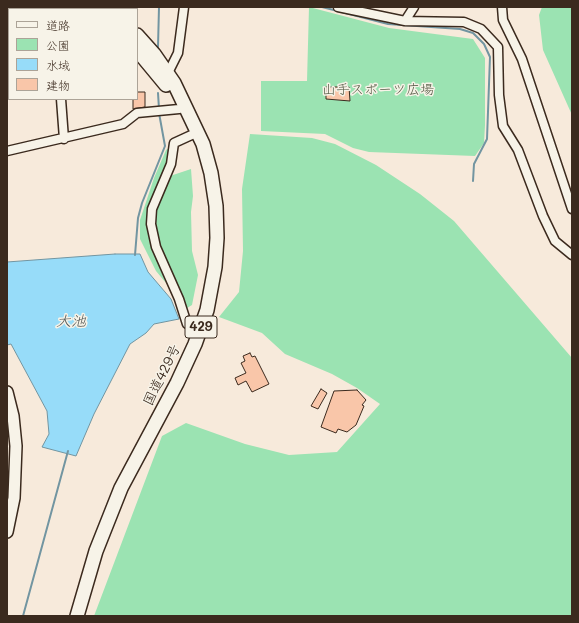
<!DOCTYPE html>
<meta charset="utf-8">
<style>
body{margin:0}
#map{position:relative;width:579px;height:623px;overflow:hidden;background:#f7eadb;font-family:Mali,"Klee One",sans-serif}
canvas{display:block}
.frame{position:absolute;inset:0;border:8px solid #3b2a1e;pointer-events:none}
.legend{position:absolute;left:8px;top:8px;width:130px;height:92px;box-sizing:border-box;background:#f7f3e8;border:1px solid #aca397;margin:0;padding:5px 7px;list-style:none;font-size:12px;color:#3b2a1e}
.legend li{display:flex;align-items:center;gap:8px;height:20px}
.legend b{width:20px;border:1px solid #aca397}
</style>
<div id="map">
<canvas width="579" height="623"></canvas>
<div class="frame"></div>
<ul class="legend">
<li><b style="height:5px;background:#f7f3e8"></b>道路</li>
<li><b style="height:11px;background:#9be3b2"></b>公園</li>
<li><b style="height:11px;background:#97dcf9"></b>水域</li>
<li><b style="height:11px;background:#f9c6a9"></b>建物</li>
</ul>
</div>
<script>
const context = document.querySelector('canvas').getContext('2d');
context.lineJoin = 'round';
function fillPath(path, color) { context.fillStyle = color; context.fill(path, 'evenodd'); }
const shape = rows => new Path2D(rows.map(r => 'M' + r).join(''));
function strokePath(path, color, width, dash) { context.strokeStyle = color; context.lineWidth = width; context.lineCap = dash ? 'butt' : 'round'; context.setLineDash(dash || []); context.stroke(path); }
function write(font, color, halo, rows, align = 'center') {
  context.font = font + ' Mali,"Klee One",sans-serif'; context.lineWidth = 3; context.setLineDash([]); context.textBaseline = 'middle'; context.strokeStyle = halo; context.fillStyle = color; for (const [text, x, y, turn = 0] of rows) {
    context.save(); context.translate(x, y); context.rotate((+turn || 0) * Math.PI / 180); context.textAlign = isNaN(turn) ? turn : align; if (halo) context.strokeText(text, 0, 0); context.fillText(text, 0, 0); context.restore();
  }
}
const green = shape([
 [309,7,389,28,473,39,485,58,485,125,484,143,475,156,369,152,353,148,325,134,261,131,261,81,307,81],
 [542,7,572,7,572,115,543,50,539,15],
 [250,134,312,138,335,144,376,165,420,194,454,221,572,358,572,616,94,616,162,436,186,423,245,444,289,455,337,452,380,404,357,388,332,374,285,354,262,333,219,317,239,292,243,251,242,189],
 [169,148,168,159,148,225,150,244,166,283,156,271,140,239,140,220,154,178,166,150],
 [191,169,193,196,191,212,192,251,198,275,192,305,187,308,157,240,154,225,156,210,170,176]
]);
const water = shape([
 [115,254,140,254,148,272,171,299,179,319,154,324,146,333,130,344,94,414,76,456,42,447,49,434,47,411,11,344,7,345,7,262,115,254]
]);
const stream = shape([
 [322,7,388,24,460,29,473,33,484,44,490,57,487,139,474,164,473,181],
 [158,47,159,7],
 [158,93,159,109],
 [135,255,138,218,142,203,165,146,159,113],
 [23,616,68,451]
]);
const building = shape([
 [326,87,349,87,350,101,326,99,326,87],
 [137,92,145,92,145,107,133,109,133,99,137,99,137,92],
 [250,353,252,357,255,356,269,384,252,392,246,381,238,385,235,378,246,373,241,363,245,361,243,356,250,353],
 [321,389,327,393,318,409,311,406,321,389],
 [357,390,366,400,362,405,364,406,356,425,347,432,338,429,336,433,321,427,334,391,357,390]
]);
const minor = shape([
 [46,7,47,9],
 [338,7,405,21,464,22,481,29,498,47,499,95,503,126,518,150,543,216,555,241,572,255],
 [502,7,503,20,522,59,572,209],
 [405,21,414,7],
 [164,75,170,69,178,53,184,7],
 [61,99,64,139],
 [198,132,174,143,171,164,152,209,151,224,156,247,179,299,187,324,200,331],
 [7,151,123,124,137,113,179,109,186,106]
]);
const secondary = shape([
 [7,392,13,416,16,446,14,498,7,532]
]);
const trunk = shape([
 [96,7,98,9],
 [107,7,110,9],
 [137,50,166,85],
 [77,616,96,551,121,488,177,383,195,344,207,310,215,267,217,238,216,206,211,173,203,144,174,83,154,54,137,35]
]);
const shields = [
 [201,327,32]
];
const shieldNames = [
 ["429",201,327]
];
const parkNames = [
 ["山手スポーツ広場",378,90]
];
const streetNames = [
 ["国道429号",162,375,-64]
];
const waterNames = [
 ["大池",71,321]
];
fillPath(green, '#9be3b2');
fillPath(water, '#97dcf9');
strokePath(water, '#7295a1', 1);
strokePath(stream, '#7295a1', 2);
fillPath(building, '#f9c6a9');
strokePath(building, '#3b2a1e', 1);
strokePath(minor, '#3b2a1e', 11);
strokePath(secondary, '#3b2a1e', 14);
strokePath(trunk, '#3b2a1e', 16);
strokePath(minor, '#f7f3e8', 8);
strokePath(secondary, '#f7f3e8', 11);
strokePath(trunk, '#f7f3e8', 13);
for (const [x, y, w] of shields) { const box = new Path2D(); box.roundRect(x - w / 2, y - 11, w, 22, 3); context.fillStyle = '#f7f3e8'; context.fill(box); strokePath(box, '#3b2a1e', 1); }
write('bold 13px', '#3b2a1e', null, shieldNames);
write('14px', '#535843', '#f7f3e8', parkNames);
write('14px', '#3b2a1e', '#f7f3e8', streetNames);
write('italic 15px', '#525655', '#f7f3e8', waterNames);
</script>
